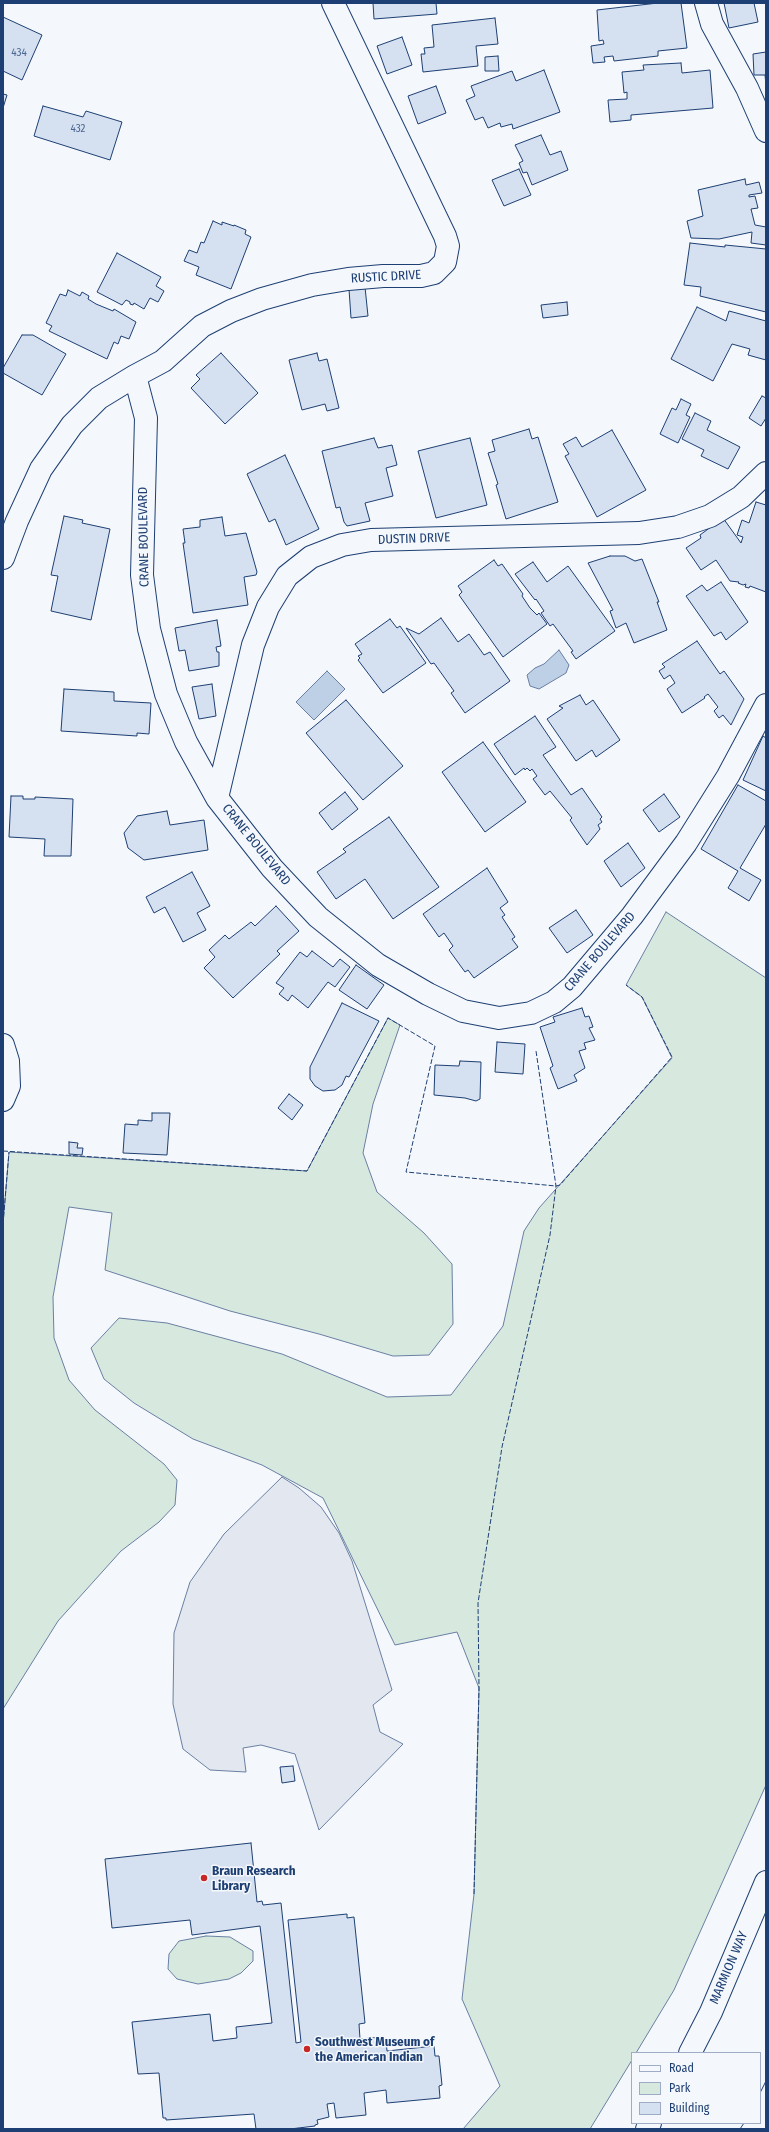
<!DOCTYPE html>
<style>
body{margin:0}
#map{position:relative;width:769px;height:2132px;overflow:hidden;background:#f4f7fb;font-family:"Fira Sans Condensed",sans-serif}
canvas{display:block}
.frame{position:absolute;inset:0;border:4px solid #1d3f73;pointer-events:none}
.legend{position:absolute;left:631px;top:2052px;width:130px;height:72px;box-sizing:border-box;background:#f4f7fb;border:1px solid #9eadc5;margin:0;padding:5px 7px;list-style:none;font-size:12px;color:#1d3f73}
.legend li{display:flex;align-items:center;gap:8px;height:20px}
.legend b{width:20px;border:1px solid #9eadc5}
</style>
<div id="map">
<canvas width="769" height="2132"></canvas>
<div class="frame"></div>
<ul class="legend">
<li><b style="height:5px;background:#f4f7fb"></b>Road</li>
<li><b style="height:11px;background:#d7e8df"></b>Park</li>
<li><b style="height:11px;background:#d5e0f0"></b>Building</li>
</ul>
</div>
<script>
const context = document.querySelector('canvas').getContext('2d');
context.lineJoin = 'round';
function fillPath(path, color) { context.fillStyle = color; context.fill(path, 'evenodd'); }
const shape = rows => new Path2D(rows.map(r => 'M' + r).join(''));
function strokePath(path, color, width, dash) { context.strokeStyle = color; context.lineWidth = width; context.lineCap = dash ? 'butt' : 'round'; context.setLineDash(dash || []); context.stroke(path); }
function write(font, color, halo, rows, align = 'center') {
  context.font = font + ' "Fira Sans Condensed",sans-serif'; context.lineWidth = 3; context.setLineDash([]); context.textBaseline = 'middle'; context.strokeStyle = halo; context.fillStyle = color; for (const [text, x, y, turn = 0] of rows) {
    context.save(); context.translate(x, y); context.rotate((+turn || 0) * Math.PI / 180); context.textAlign = isNaN(turn) ? turn : align; if (halo) context.strokeText(text, 0, 0); context.fillText(text, 0, 0); context.restore();
  }
}
const green = shape([
 [666,912,766,978,766,1785,674,1990,636,2053,632,2053,632,2060,590,2129,463,2129,500,2086,462,1999,474,1894,479,1688,457,1632,395,1645,323,1498,262,1465,193,1439,134,1403,104,1379,91,1348,119,1318,167,1323,282,1354,387,1397,451,1395,503,1326,524,1231,539,1208,672,1058,642,997,626,985,666,912],
 [388,1018,400,1025,373,1104,363,1153,377,1192,424,1233,452,1264,453,1324,429,1355,393,1356,319,1334,230,1311,105,1270,112,1213,69,1207,53,1297,54,1338,69,1380,95,1410,164,1464,177,1480,175,1505,159,1522,121,1551,58,1621,3,1709,3,1224,9,1152,307,1171,388,1018],
 [206,1936,230,1937,253,1951,253,1961,241,1973,229,1979,198,1984,177,1979,168,1969,169,1954,179,1941,206,1936]
]);
const parking = shape([
 [282,1477,299,1488,321,1507,339,1533,352,1561,392,1690,373,1705,380,1732,403,1744,319,1830,295,1754,261,1745,243,1748,246,1772,210,1770,183,1749,173,1704,174,1633,190,1582,224,1534,282,1477]
]);
const water = shape([
 [559,650,569,665,566,673,539,689,530,686,527,675,535,668,544,664,559,650],
 [327,671,345,689,314,720,296,702,327,671]
]);
const building = shape([
 [373,3,436,3,437,14,374,19,373,3],
 [658,3,681,3,687,48,658,51,658,56,614,61,613,56,604,57,605,62,593,63,591,46,604,44,603,40,599,41,597,10,658,3],
 [724,3,754,3,758,22,729,28,724,3],
 [3,17,42,35,22,80,3,71,3,17],
 [495,18,498,44,476,46,478,66,423,72,421,54,425,54,424,48,434,47,432,25,495,18],
 [402,37,412,65,387,74,377,46,402,37],
 [766,52,766,85,765,75,754,75,753,54,766,52],
 [498,56,499,71,485,71,485,57,498,56],
 [681,63,682,73,710,70,713,108,631,115,631,120,610,122,608,100,627,99,627,92,624,93,622,72,644,70,643,65,681,63],
 [544,70,560,112,513,129,512,124,501,127,500,123,488,128,483,117,475,120,466,100,475,96,471,86,512,71,516,81,544,70],
 [436,86,446,113,418,124,408,96,436,86],
 [3,94,7,95,3,108,3,94],
 [43,106,83,117,86,111,122,122,110,160,34,136,43,106],
 [541,135,550,155,561,151,568,170,532,185,527,172,523,173,519,163,523,161,515,145,541,135],
 [519,169,531,195,504,206,492,180,519,169],
 [745,179,746,185,759,182,762,193,749,195,749,197,755,196,758,208,751,209,755,225,766,227,766,245,751,243,752,232,719,239,691,238,687,221,703,216,698,190,745,179],
 [213,221,222,225,222,222,234,226,234,225,246,230,245,234,251,237,231,289,196,275,199,267,184,261,189,250,197,253,201,242,204,243,213,221],
 [690,243,725,247,725,245,766,249,766,312,700,296,701,287,684,285,690,243],
 [117,253,161,277,156,286,164,291,158,302,150,298,144,309,134,303,133,305,130,304,130,302,126,300,122,305,97,292,117,253],
 [365,287,368,316,351,318,349,289,365,287],
 [68,290,80,296,82,292,89,296,88,299,96,304,113,311,114,309,136,322,129,339,121,336,118,344,114,342,107,359,49,331,52,326,46,323,60,294,66,296,68,290],
 [567,302,568,315,543,318,541,305,567,302],
 [697,307,726,321,729,311,766,321,766,360,748,355,750,349,732,344,713,381,671,359,697,307],
 [22,335,33,335,66,354,42,395,3,373,3,368,22,335],
 [221,353,258,393,225,424,191,388,200,379,196,375,221,353],
 [317,353,319,361,327,359,339,408,327,411,325,404,302,410,289,360,317,353],
 [762,396,766,398,766,418,761,426,749,418,762,396],
 [681,399,691,404,686,415,690,417,678,443,660,434,672,408,676,410,681,399],
 [695,413,711,421,707,430,740,447,728,469,701,456,704,450,682,439,695,413],
 [529,429,532,439,538,437,558,502,506,519,496,485,498,484,488,453,495,451,492,440,529,429],
 [612,430,646,490,597,517,565,456,569,454,563,444,576,437,582,447,612,430],
 [374,438,378,448,392,445,397,465,386,468,393,496,365,503,370,521,347,526,344,522,340,507,336,508,322,451,374,438],
 [470,438,487,505,436,518,418,451,470,438],
 [285,455,319,529,286,545,275,519,269,522,247,474,285,455],
 [756,502,766,505,766,592,750,586,749,588,745,587,746,584,743,585,738,583,739,582,730,581,716,560,701,570,686,548,701,538,700,535,723,518,741,543,743,537,737,535,742,520,749,523,756,502],
 [64,516,83,520,82,523,110,529,91,620,51,611,58,576,51,575,64,516],
 [222,517,225,536,246,533,257,572,256,575,244,577,248,605,193,613,183,543,185,543,183,529,200,527,200,520,222,517],
 [610,556,625,556,635,561,642,559,659,602,657,602,667,630,634,643,626,623,616,628,610,611,613,610,588,563,610,556],
 [494,560,498,566,502,564,523,594,522,596,530,608,537,615,539,613,547,624,503,657,459,595,462,592,458,586,494,560],
 [533,562,547,582,568,566,615,631,576,659,571,652,573,651,553,624,550,626,541,613,544,611,536,599,535,600,515,574,533,562],
 [721,582,748,622,726,640,721,632,714,636,686,596,702,585,707,591,721,582],
 [441,618,458,642,469,634,484,655,490,652,510,681,465,713,451,693,454,691,434,663,431,664,406,628,419,634,441,618],
 [390,619,397,628,400,626,426,663,383,693,358,660,360,658,358,656,362,654,355,644,390,619],
 [217,620,221,646,216,647,217,652,219,652,219,666,189,671,185,650,179,651,175,628,217,620],
 [697,641,720,674,724,671,744,699,731,725,723,715,719,718,714,711,718,707,708,694,704,697,705,698,682,713,667,689,675,683,670,675,664,679,659,671,665,667,662,664,697,641],
 [212,684,216,716,199,719,192,687,212,684],
 [64,689,114,692,114,701,151,703,149,734,137,733,137,736,61,731,64,689],
 [580,695,586,705,593,700,620,740,596,757,592,750,576,761,547,719,563,708,559,706,580,695],
 [346,700,403,766,363,800,306,733,346,700],
 [535,716,556,747,543,755,571,795,582,788,602,817,600,819,602,822,598,825,600,829,587,845,570,820,572,818,550,791,545,795,533,779,537,776,532,769,530,771,527,768,525,770,524,768,515,775,494,744,535,716],
 [763,736,766,738,766,791,743,780,763,736],
 [483,742,526,802,485,832,442,772,483,742],
 [738,785,766,801,766,824,740,868,761,880,749,901,728,888,738,871,701,849,738,785],
 [345,792,358,809,332,830,319,813,345,792],
 [664,794,680,817,659,832,643,810,664,794],
 [11,796,23,796,23,799,35,799,35,797,73,799,71,856,44,856,45,839,9,837,11,796],
 [167,811,170,825,204,820,208,850,144,860,128,848,124,833,137,816,167,811],
 [389,817,439,887,393,919,365,879,336,899,317,872,346,852,343,849,389,817],
 [628,843,645,868,621,887,604,861,628,843],
 [487,868,508,902,500,908,505,915,502,917,515,937,512,939,518,947,474,978,468,970,465,972,449,950,453,946,444,933,439,937,423,914,487,868],
 [192,872,210,906,197,913,206,930,183,942,165,907,154,913,146,897,192,872],
 [276,906,299,931,277,951,280,954,233,998,204,968,215,957,209,950,225,935,229,939,251,922,255,926,276,906],
 [576,910,593,935,567,953,549,928,576,910],
 [312,951,333,967,340,959,350,967,335,987,328,982,308,1008,292,995,288,1001,279,994,284,988,276,983,300,952,307,957,312,951],
 [356,965,384,985,367,1009,339,990,356,965],
 [342,1003,379,1021,349,1077,346,1076,342,1085,335,1090,323,1091,315,1086,310,1079,310,1067,342,1003],
 [582,1008,585,1017,589,1016,593,1027,589,1028,595,1040,584,1043,586,1049,579,1051,585,1068,574,1075,577,1081,558,1089,550,1068,553,1066,540,1027,555,1022,553,1017,582,1008],
 [497,1042,525,1044,523,1074,495,1072,497,1042],
 [460,1061,481,1062,480,1099,476,1101,465,1098,434,1095,435,1065,459,1066,460,1061],
 [289,1094,303,1105,292,1120,278,1108,289,1094],
 [152,1113,170,1113,167,1155,123,1153,125,1124,138,1125,138,1120,152,1121,152,1113],
 [69,1142,78,1143,77,1148,83,1148,82,1155,69,1154,69,1142],
 [293,1766,295,1781,282,1783,280,1767,293,1766],
 [251,1843,257,1902,262,1901,263,1905,281,1903,296,2043,301,2042,288,1920,347,1914,347,1918,354,1917,365,2023,359,2024,360,2039,383,2037,383,2041,386,2041,387,2051,434,2046,435,2056,439,2056,442,2085,439,2086,440,2098,387,2103,386,2090,364,2093,366,2115,336,2118,334,2103,327,2104,329,2117,317,2120,318,2124,315,2125,315,2126,290,2129,256,2129,254,2114,166,2120,166,2118,163,2118,159,2073,138,2074,132,2022,210,2014,213,2041,237,2038,236,2027,272,2023,260,1926,192,1935,190,1920,112,1928,105,1859,251,1843]
]);
const minor = shape([
 [706,3,712,24,747,88,766,131],
 [135,376,163,361,202,326,231,311,262,299,312,285,348,279,383,276,421,276,434,273,445,262,448,246,445,236,333,3],
 [3,558,17,521,41,469,72,425,99,398,135,376,146,418,142,575,149,629,166,694,186,742,217,798,272,868,318,917,378,965,428,994,463,1011,499,1018,531,1013,554,1002,572,987,632,916,686,843,728,776,766,705],
 [217,798,253,645,268,607,287,576,311,557,342,545,371,540,639,533,678,527,710,516,741,497,766,473],
 [3,1045,8,1061,9,1086,3,1100],
 [690,2053,711,2012,766,1882],
 [647,2129,650,2123]
]);
const tram = shape([
 [760,2093,766,2081],
 [740,2129,744,2123]
]);
const fence = shape([
 [3,1151,307,1171,388,1018,435,1046,406,1172,556,1186,560,1185,672,1057,642,997,626,985],
 [3,1224,9,1152],
 [474,1894,479,1688,478,1603,502,1447,550,1235,556,1186,536,1051]
]);
const markers = [
 [204,1878,4,"#c62828"],
 [307,2049,4,"#c62828"]
];
const numberNames = [
 ["434",19,53],
 ["432",78,129]
];
const streetNames = [
 ["RUSTIC DRIVE",386,277,-3],
 ["CRANE BOULEVARD",144,537,-91],
 ["DUSTIN DRIVE",414,539,-2],
 ["CRANE BOULEVARD",256,845,51],
 ["CRANE BOULEVARD",600,952,-49],
 ["MARMION WAY",729,1968,-67]
];
const poiNames = [
 ["Braun Research",212,1871],
 ["Library",212,1886],
 ["Southwest Museum of",315,2042],
 ["the American Indian",315,2057]
];
fillPath(green, '#d7e8df');
strokePath(green, '#687fa3', 1);
fillPath(parking, '#e3e8f0');
strokePath(parking, '#687fa3', 1);
fillPath(water, '#bed0e5');
strokePath(water, '#687fa3', 1);
fillPath(building, '#d5e0f0');
strokePath(building, '#1d3f73', 1);
strokePath(minor, '#1d3f73', 24);
strokePath(minor, '#f4f7fb', 22);
strokePath(tram, '#1d3f73', 1);
strokePath(fence, '#1d3f73', 1, [5, 2]);
for (const [x, y, r, color] of markers) { const dot = new Path2D(); dot.arc(x, y, r, 0, 2 * Math.PI); context.fillStyle = color; context.fill(dot); strokePath(dot, '#f4f7fb', 1.5); }
write('11px', '#4b6792', null, numberNames);
write('13px', '#1d3f73', '#f4f7fb', streetNames);
write('bold 13px', '#1d3f73', '#f4f7fb', poiNames, 'left');
</script>
